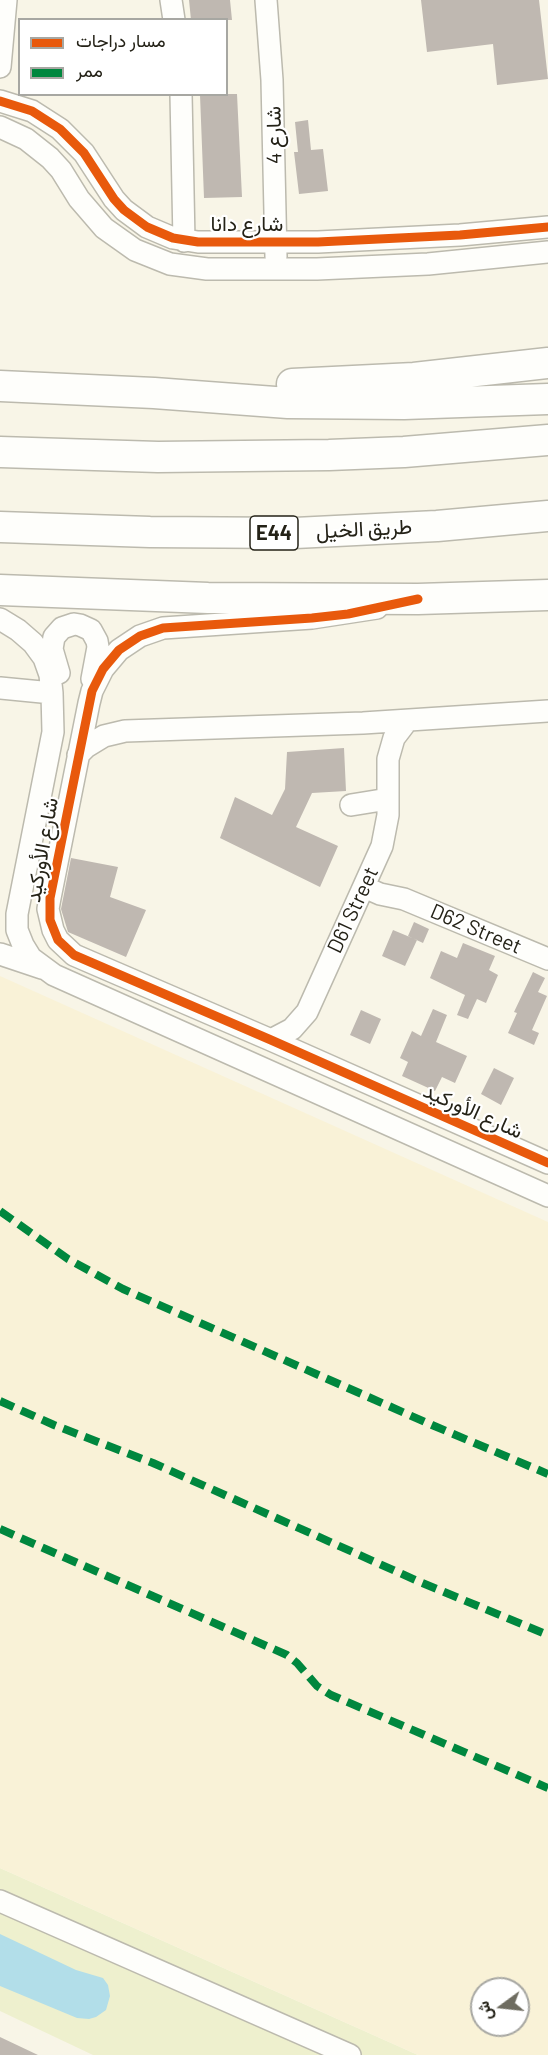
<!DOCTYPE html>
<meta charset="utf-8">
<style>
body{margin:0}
#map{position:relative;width:548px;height:2055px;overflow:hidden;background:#f8f5e7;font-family:Barlow,Vazirmatn,sans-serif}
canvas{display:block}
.legend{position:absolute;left:18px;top:18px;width:210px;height:78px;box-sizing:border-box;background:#fff;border:2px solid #a7a7a2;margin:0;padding:8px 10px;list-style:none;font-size:18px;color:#242217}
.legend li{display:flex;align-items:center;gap:12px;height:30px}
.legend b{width:30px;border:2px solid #a7a7a2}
.north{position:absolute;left:470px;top:1977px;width:60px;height:60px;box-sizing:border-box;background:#fff;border:2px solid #a7a7a2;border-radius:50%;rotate:255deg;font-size:16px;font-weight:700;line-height:24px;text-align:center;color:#242217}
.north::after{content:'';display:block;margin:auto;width:21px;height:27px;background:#6e6c60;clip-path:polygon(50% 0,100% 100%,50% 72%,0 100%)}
</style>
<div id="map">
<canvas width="548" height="2055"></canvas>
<ul class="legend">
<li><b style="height:8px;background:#e8590c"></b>مسار دراجات</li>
<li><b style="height:8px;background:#00873e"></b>ممر</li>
</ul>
<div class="north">ش</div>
</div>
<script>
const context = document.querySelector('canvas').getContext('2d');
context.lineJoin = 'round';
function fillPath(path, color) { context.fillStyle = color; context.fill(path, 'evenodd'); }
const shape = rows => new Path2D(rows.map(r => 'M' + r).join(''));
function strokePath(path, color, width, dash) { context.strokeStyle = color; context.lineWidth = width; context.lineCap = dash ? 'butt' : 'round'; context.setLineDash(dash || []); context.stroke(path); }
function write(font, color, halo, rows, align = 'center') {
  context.font = font + ' Barlow,Vazirmatn,sans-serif'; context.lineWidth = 4.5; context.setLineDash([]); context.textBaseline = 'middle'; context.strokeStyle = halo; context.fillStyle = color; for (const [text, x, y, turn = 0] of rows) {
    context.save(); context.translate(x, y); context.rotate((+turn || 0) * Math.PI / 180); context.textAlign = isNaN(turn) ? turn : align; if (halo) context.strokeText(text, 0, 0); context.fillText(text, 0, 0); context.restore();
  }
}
const green = shape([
 [0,1868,418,2055,359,2055,0,1892],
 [0,1909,325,2055,93,2055,0,2011]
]);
const sand = shape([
 [0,976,548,1222,548,2055,418,2055,0,1868],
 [482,1989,518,1989,518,2025,482,2025]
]);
const water = shape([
 [0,1934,76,1970,103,1978,108,1985,110,1996,106,2010,96,2017,89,2019,77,2018,0,1986]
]);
const building = shape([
 [189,0,230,0,232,20,191,20],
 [421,0,539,0,548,79,497,85,493,44,427,52],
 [226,94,237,94,242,197,204,198,200,95],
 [308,120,311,150,323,149,328,191,299,194,294,152,298,152,295,122],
 [344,748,346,791,312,793,296,827,338,846,320,887,220,838,235,797,272,815,285,789,287,752],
 [71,858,118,867,110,897,146,910,126,957,68,932,61,909],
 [414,922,429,929,423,943,408,936],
 [393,930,417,940,405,966,382,956],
 [463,943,495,956,489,970,498,975,486,1003,477,999,468,1019,457,1015,465,995,430,978,441,951,457,958],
 [533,972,545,978,538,992,547,996,532,1030,539,1033,534,1045,508,1033,517,1013,514,1012],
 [433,1009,447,1015,436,1042,467,1056,455,1083,442,1077,435,1091,402,1076,408,1062,400,1058,412,1031,421,1036],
 [361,1010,381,1019,370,1044,350,1035],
 [494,1068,514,1078,501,1105,481,1094],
 [0,2037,38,2055,0,2055]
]);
const minor = shape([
 [171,0,174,20],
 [266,0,272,80,276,257],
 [0,67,6,0],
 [181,94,184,241],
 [0,101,32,111,60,129,84,153,114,199,124,210,147,227,173,238,198,242,318,242,460,235,548,227],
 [0,127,26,139,50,158,61,170,79,199,104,228,135,250,170,264,207,269,317,269,428,264,548,252],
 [377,608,312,618,163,628,140,636,119,650,103,669,92,691,89,703,50,898,48,909,53,930,58,940,74,955,271,1040,548,1163],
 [0,619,18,630,33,643,44,658,50,675,52,693,53,732,17,914,17,930,23,945,31,958,54,975,548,1196],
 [59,673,52,649,54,637,62,628,74,624,80,625,91,630,97,641,98,647,92,679],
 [0,688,52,693],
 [78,755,86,747,104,736,125,731,363,723,548,711],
 [351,805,388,799],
 [364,887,380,894,404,899,548,959],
 [0,954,42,968],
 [271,1040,292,1029,307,1012,382,846,388,815,388,759,394,738,407,721],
 [0,1901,350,2055]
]);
const highway = shape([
 [292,384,414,378,548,363],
 [0,386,154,393,288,403,404,404,548,399],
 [0,452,158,457,329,455,404,452,548,440],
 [0,527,150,532,295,533,437,526,548,516],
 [0,590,208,598,418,599,548,595]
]);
const quiet = shape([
 [0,1211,68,1259,123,1289,432,1425,548,1474],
 [0,1401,54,1425,153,1463,420,1582,548,1635],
 [0,1529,287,1655,297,1663,317,1686,331,1695,548,1788]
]);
const cycleway = shape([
 [0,101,32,111,60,129,84,153,114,199,124,210,147,227,173,238,198,242,318,242,460,235,548,227],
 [418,599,348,614,312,618,163,628,140,636,119,650,103,669,92,691,50,898,50,920,58,940,74,955,271,1040,548,1163]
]);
const shields = [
 [274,533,48]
];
const shieldNames = [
 ["E44",274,533]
];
const streetNames = [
 ["شارع 4",274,135,-91],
 ["شارع دانا",247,224],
 ["طريق الخيل",364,529,-3],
 ["شارع الأوركيد",42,850,-80],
 ["D61 Street",353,910,-65],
 ["D62 Street",476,929,23],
 ["شارع الأوركيد",473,1111,24]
];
fillPath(green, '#eef0ce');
fillPath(sand, '#f9f2d7');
fillPath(water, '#b2dee9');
fillPath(building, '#bfb8b1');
strokePath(minor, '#bcbaae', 24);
strokePath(highway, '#bcbaae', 33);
strokePath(minor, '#fefefb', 21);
strokePath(highway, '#fefefb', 30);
strokePath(quiet, '#00873e', 8, [15, 8]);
strokePath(cycleway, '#e8590c', 9);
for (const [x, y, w] of shields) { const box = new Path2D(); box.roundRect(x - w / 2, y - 17, w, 34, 4.5); context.fillStyle = '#fff'; context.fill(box); strokePath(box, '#242217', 1.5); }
write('bold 20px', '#242217', null, shieldNames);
write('21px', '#242217', '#fff', streetNames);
</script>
